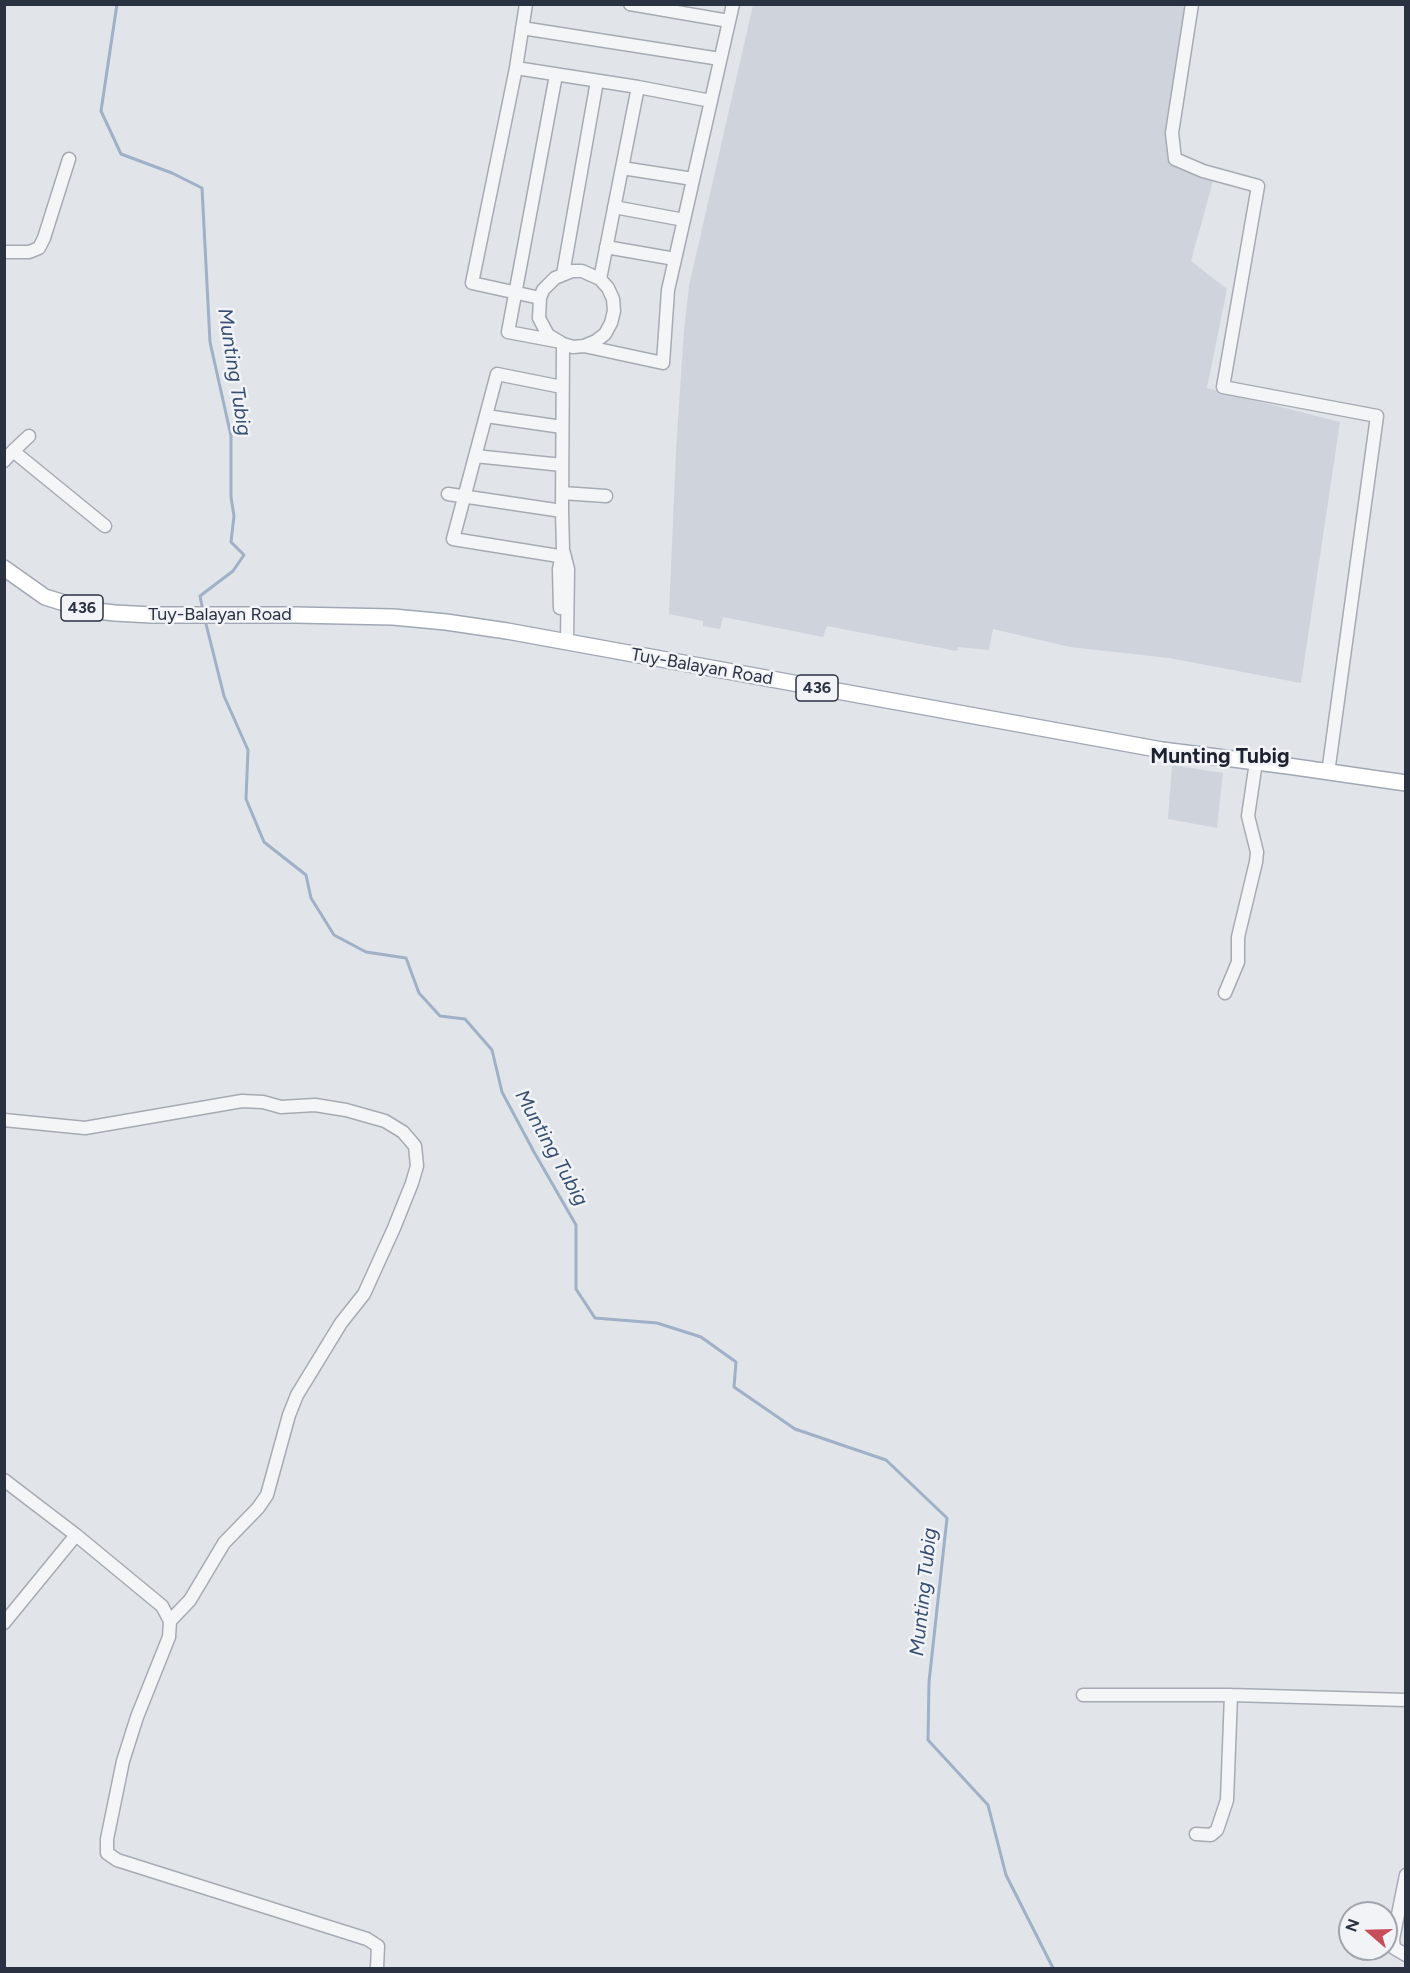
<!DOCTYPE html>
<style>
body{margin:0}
#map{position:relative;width:1410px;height:1973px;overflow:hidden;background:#e1e4e9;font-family:Figtree,sans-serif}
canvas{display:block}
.frame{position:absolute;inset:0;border:6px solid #2a3140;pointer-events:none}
.north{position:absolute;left:1338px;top:1901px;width:60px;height:60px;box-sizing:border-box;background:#f1f3f6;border:2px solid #a1a5ad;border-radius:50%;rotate:290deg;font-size:16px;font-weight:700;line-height:24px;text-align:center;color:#2a3140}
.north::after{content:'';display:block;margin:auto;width:21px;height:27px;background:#c64e59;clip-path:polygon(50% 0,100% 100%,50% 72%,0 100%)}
</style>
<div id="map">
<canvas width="1410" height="1973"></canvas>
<div class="frame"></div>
<div class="north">N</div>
</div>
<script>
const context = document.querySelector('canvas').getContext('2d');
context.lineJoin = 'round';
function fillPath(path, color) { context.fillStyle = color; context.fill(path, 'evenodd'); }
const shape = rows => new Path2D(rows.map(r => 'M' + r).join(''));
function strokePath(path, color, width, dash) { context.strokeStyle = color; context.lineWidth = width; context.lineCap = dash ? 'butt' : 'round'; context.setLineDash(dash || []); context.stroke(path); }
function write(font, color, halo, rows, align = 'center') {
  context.font = font + ' Figtree,sans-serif'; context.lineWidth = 5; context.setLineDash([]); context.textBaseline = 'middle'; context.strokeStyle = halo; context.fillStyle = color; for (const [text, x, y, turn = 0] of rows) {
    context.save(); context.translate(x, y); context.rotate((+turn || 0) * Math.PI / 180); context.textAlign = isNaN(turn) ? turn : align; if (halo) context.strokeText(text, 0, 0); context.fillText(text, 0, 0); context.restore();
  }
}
const built = shape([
 [753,5,1186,5,1166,132,1167,144,1175,165,1213,181,1191,261,1227,289,1207,388,1340,422,1301,683,1169,658,1070,647,993,629,989,650,958,647,957,651,827,626,823,637,723,617,720,629,703,626,703,621,669,614,676,451,684,330,689,286],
 [1172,765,1223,773,1217,828,1168,819]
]);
const stream = shape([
 [117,4,101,111,121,154,172,173,202,188,210,342,231,436,231,497,234,516,231,542,244,555,233,571,200,596,203,611],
 [205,620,224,696,248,750,246,799,264,842,306,875,311,898,334,935,366,952,406,958,419,993,440,1016,465,1019,492,1050,502,1092,534,1152,576,1225,576,1289,595,1318,657,1323,701,1337,736,1362,734,1387,795,1429,886,1460,947,1518,929,1682,928,1740,988,1805,1006,1875,1053,1968]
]);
const minor = shape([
 [526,4,516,68,472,283,540,298],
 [630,4,729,21],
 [1192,4,1172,133,1175,159,1203,171,1258,186,1223,387,1377,416,1328,773],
 [522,28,720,59],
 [516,68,638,87,711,101],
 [622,168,693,179],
 [614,207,684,220],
 [606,247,675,259],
 [4,252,29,252,39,248,44,238,69,159],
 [563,274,597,81],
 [600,279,638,87],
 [556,341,508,332,556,75],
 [563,344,562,511,563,550,568,569,567,642],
 [584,346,596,341,605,334,611,323,614,311,613,299,608,288,600,279,582,271,572,271,555,278,543,290,540,298,539,318,548,335,563,344,573,347,584,346,663,363,668,290,733,4],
 [562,387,497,374,453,539,565,557],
 [486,416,562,427],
 [13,451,29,436],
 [475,456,562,465],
 [4,461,13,451,105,526],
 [562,493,606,496],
 [448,494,562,511],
 [560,608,559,569,562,554],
 [1225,993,1238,962,1238,937,1256,862,1257,852,1248,816,1256,762],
 [4,1120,85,1128,242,1101,263,1102,281,1107,315,1105,346,1110,385,1121,403,1132,415,1146,417,1166,412,1183,394,1228,364,1294,341,1323,297,1395,289,1415,267,1495,258,1508,224,1543,190,1600,170,1621],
 [4,1480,76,1535,4,1623],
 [76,1535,162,1606,170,1621,169,1637,137,1717,123,1761,107,1839,107,1853,117,1860,367,1939,378,1946,377,1968],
 [1083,1695,1231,1695,1406,1700],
 [1196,1834,1211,1835,1217,1830,1227,1800,1231,1695],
 [1406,1875,1393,1939,1394,1948,1406,1955]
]);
const major = shape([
 [4,568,45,597,87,610,115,613,152,615,294,615,393,617,446,622,507,631,1162,750,1288,766,1406,783]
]);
const shields = [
 [82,608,42],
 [817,688,42]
];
const shieldNames = [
 ["436",82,608],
 ["436",817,688]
];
const streetNames = [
 ["Tuy-Balayan Road",220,615],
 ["Tuy-Balayan Road",702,667,10]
];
const waterNames = [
 ["Munting Tubig",234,372,81],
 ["Munting Tubig",551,1148,61],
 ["Munting Tubig",924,1592,-84]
];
const quarterNames = [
 ["Munting Tubig",1220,757]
];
fillPath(built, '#cfd3db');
strokePath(stream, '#9fb0c7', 3);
strokePath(minor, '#a6abb3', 15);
strokePath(major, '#a1a8b4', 18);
strokePath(minor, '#f4f5f7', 12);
strokePath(major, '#fff', 15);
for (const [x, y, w] of shields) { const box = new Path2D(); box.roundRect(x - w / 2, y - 13, w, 26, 4.5); context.fillStyle = '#f1f3f6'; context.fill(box); strokePath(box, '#2a3140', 1.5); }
write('bold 16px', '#2a3140', null, shieldNames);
write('18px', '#2a3140', '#f1f3f6', streetNames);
write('italic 20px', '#374e71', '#f1f3f6', waterNames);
write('bold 21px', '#1d2230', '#f1f3f6', quarterNames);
</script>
